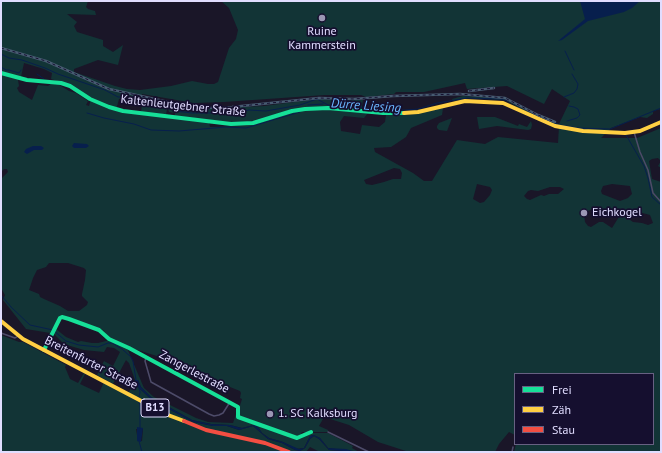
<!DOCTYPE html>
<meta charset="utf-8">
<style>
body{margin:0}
#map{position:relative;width:662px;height:453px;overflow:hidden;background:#1a1628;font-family:"PT Sans",sans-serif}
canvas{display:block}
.frame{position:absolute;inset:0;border:2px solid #e1ddff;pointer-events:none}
.legend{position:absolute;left:514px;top:373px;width:140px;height:72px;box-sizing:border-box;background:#150f2f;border:1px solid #676182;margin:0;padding:5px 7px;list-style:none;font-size:12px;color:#e1ddff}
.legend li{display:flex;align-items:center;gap:8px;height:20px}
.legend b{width:20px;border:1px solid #676182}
</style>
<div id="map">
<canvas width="662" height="453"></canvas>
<div class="frame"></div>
<ul class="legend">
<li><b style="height:5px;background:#16e098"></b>Frei</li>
<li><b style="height:5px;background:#ffcf43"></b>Zäh</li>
<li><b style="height:5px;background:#f24e42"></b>Stau</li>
</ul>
</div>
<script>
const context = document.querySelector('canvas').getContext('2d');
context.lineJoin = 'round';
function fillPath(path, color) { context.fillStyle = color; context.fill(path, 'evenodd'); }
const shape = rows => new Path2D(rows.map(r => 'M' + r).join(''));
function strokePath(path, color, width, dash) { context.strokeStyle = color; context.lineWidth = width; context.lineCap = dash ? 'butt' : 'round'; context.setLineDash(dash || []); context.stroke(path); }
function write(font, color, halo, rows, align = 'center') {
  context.font = font + ' "PT Sans",sans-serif'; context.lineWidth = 3.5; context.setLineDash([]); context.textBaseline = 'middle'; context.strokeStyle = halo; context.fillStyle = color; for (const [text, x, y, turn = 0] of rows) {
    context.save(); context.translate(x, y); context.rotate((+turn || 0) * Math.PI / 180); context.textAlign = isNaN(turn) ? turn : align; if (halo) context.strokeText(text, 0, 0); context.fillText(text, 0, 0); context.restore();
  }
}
const green = shape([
 [1,1,88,1,86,7,88,9,95,11,96,15,67,14,77,22,74,26,77,32,103,40,103,46,113,52,123,45,118,65,98,60,74,69,74,72,115,86,127,89,140,90,171,86,192,81,208,84,214,84,218,82,229,48,236,39,238,30,229,8,221,1,661,1,661,109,653,111,653,114,647,118,640,117,611,128,601,138,637,138,661,128,661,168,658,166,661,161,658,158,652,159,649,161,652,179,661,182,661,452,514,452,516,444,653,444,653,374,515,374,515,435,509,432,499,444,495,452,409,452,378,442,349,425,324,417,319,426,328,430,328,432,302,432,300,436,297,437,240,417,237,415,242,399,240,398,241,393,240,391,225,385,190,367,182,365,179,365,160,357,128,347,109,338,103,330,99,329,61,315,50,333,26,329,3,300,5,295,1,288,1,179,8,172,7,169,4,169,1,172],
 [24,63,44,69,52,73,51,79,69,85,91,99,89,106,86,105,88,101,76,93,69,91,58,84,52,83,48,86,38,85,32,100,19,92,17,88,19,86,18,80,18,77,21,77],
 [465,83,467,89,507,86,544,104,552,89,570,101,559,124,543,118,510,101,502,98,463,96,452,99,453,101,468,98,505,100,525,111,559,126,558,143,498,137,485,144,457,140,432,181,424,181,413,173,375,152,374,148,391,147,406,137,411,128,442,115,443,108,408,115,386,115,385,122,379,127,362,125,360,134,341,131,340,122,344,116,364,118,368,113,361,112,363,100,317,99,264,106,200,109,189,108,141,97,142,94,194,103,224,102,325,95,361,95,366,97,394,94,396,92,424,92],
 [129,98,138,99,144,103,144,105,142,105,141,112,166,115,167,109,168,109,169,112,175,113,175,116,230,122,243,123,270,116,271,119,258,124,246,126,210,127,209,122,116,110,119,99],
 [394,168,400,169,402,173,401,179,393,179,384,182,372,185,366,184,364,180],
 [477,184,490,187,492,190,490,195,484,202,480,203,473,199],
 [612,184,630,186,632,194,628,198,620,201,602,194,601,191,603,186],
 [550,187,560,187,564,189,558,194,549,194,544,196,541,195,530,200,527,199,524,196,528,191,531,190,538,191],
 [592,209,602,212,608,210,612,211,616,209,622,212,612,228,603,222,599,222,591,227,588,226,585,222,584,215,588,211],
 [630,211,639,212,650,215,653,223,648,225,642,223,633,222,626,217],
 [49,263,68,263,84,268,86,270,85,280,82,294,82,296,88,302,87,305,79,311,68,311,60,306,44,299,40,297,39,294,29,290,33,278,37,270,46,267],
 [477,117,495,117,518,126,519,124,527,127,531,121,532,125,531,129,528,130,497,126,479,129],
 [452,118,447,131,439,130,437,128,437,126,439,123],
 [56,329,66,337,78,342,81,341,92,343,98,343,110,340,127,348,144,388,154,397,196,418,208,422,233,423,236,414,236,417,238,418,298,439,311,433,328,433,353,446,352,448,359,452,328,448,320,438,313,435,310,436,304,448,296,449,283,442,269,438,262,433,258,427,254,425,242,428,230,425,211,424,192,420,151,397,141,387,138,380,136,380,137,386,141,390,152,400,193,422,213,426,227,426,239,430,253,426,268,439,282,443,295,450,300,451,305,448,310,439,314,436,319,439,329,450,351,452,320,452,310,447,306,452,1,452,1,335,19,342,23,342,66,365,65,367,70,379,78,383,84,373,85,374,80,384,99,393,104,382,128,394,135,380,129,363,126,360,113,384,97,375,104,361,113,366,120,352,114,348,107,347,104,352,84,350,67,345,62,342,53,333],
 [136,429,143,429,142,441,138,441]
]);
const water = shape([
 [580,1,640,1,632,8,624,12,588,21,562,40,558,41,585,19],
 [74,143,87,144,89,146,86,148,74,148,72,146],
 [33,146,41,146,44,148,42,150,34,150,27,154,24,152,26,149],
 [135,380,138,380,141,387,151,397,192,420,211,424,230,425,242,428,254,425,258,427,262,433,269,438,283,442,299,449,304,448,310,436,314,435,320,438,328,448,346,449,356,452,329,450,319,439,314,436,310,439,305,448,300,451,295,450,282,443,268,439,253,426,239,430,227,426,213,426,193,422,152,400,141,390,137,386],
 [137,427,143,428,141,442,137,441]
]);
const stream = shape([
 [565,51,574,70],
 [1,54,9,58,22,60,45,68,58,74,105,90,118,97,135,97,147,103,163,105,175,111,192,113,215,113,224,112,237,113,249,110,266,111,300,105,317,99,328,105,404,110,418,109,437,103,467,98,499,99,510,101,539,117,560,125,578,128,610,129,661,108],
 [1,67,6,70,9,70,19,73,21,70],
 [37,74,44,79],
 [564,97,574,93,577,89,578,84,572,74],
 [308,105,323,104],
 [87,113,104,118,134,124,151,130,179,131,226,127,246,128,300,112],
 [567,121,577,118,580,115,578,109,574,107,569,106],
 [626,135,644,166,648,178,652,197,661,205],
 [1,295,11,307,30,325,53,330,66,341,79,345,98,347,108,343,112,343,122,349,131,357,133,361,136,380],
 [139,397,140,392,139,388],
 [138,400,140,405,140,428],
 [139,441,142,452]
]);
const street = shape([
 [634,132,640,152,648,170,653,193,661,202],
 [1,333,15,338,18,336],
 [146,358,145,361,151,382,209,414,214,416,219,415,223,413,230,402],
 [328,432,369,452],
 [512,452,513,447]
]);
const fast = shape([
 [1,73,27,80,61,83,70,86,90,99,109,107,123,111,231,124,253,123,292,111,305,109,328,108,383,113,404,113],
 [44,350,60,318,62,317,69,319,99,330,109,339,129,348,238,407,238,417,297,438,311,432]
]);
const slow = shape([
 [404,113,418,112,465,101,503,103,555,126,583,131,625,133,640,131,661,122],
 [1,321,23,339,168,415,184,421]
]);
const jam = shape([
 [184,421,206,430,265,443,289,452]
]);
const rail = shape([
 [1,48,46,61,109,89,191,107,205,108,232,107,319,98,354,99,393,96,460,94,505,98,538,115,555,122],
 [469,91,494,88]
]);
const markers = [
 [322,18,4,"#9b97b4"],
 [584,213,4,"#9b97b4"],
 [270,414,4,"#9b97b4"]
];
const shields = [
 [155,408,28]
];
const shieldNames = [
 ["B13",155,408]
];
const poiNames = [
 ["Ruine",322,32,"center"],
 ["Kammerstein",322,46,"center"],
 ["Eichkogel",592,213],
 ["1. SC Kalksburg",278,414]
];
const streetNames = [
 ["Kaltenleutgebner Straße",183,106,6],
 ["Breitenfurter Straße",91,363,27],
 ["Zangerlestraße",194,372,28]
];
const waterNames = [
 ["Dürre Liesing",366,106,4]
];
fillPath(green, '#123436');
fillPath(water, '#071f4d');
strokePath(stream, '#071f4d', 1);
strokePath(street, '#4d4b69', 1.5);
strokePath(fast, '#16e098', 4);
strokePath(slow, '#ffcf43', 4);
strokePath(jam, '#f24e42', 4);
strokePath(rail, '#475b71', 2.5);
strokePath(rail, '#150f2f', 1, [3]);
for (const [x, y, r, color] of markers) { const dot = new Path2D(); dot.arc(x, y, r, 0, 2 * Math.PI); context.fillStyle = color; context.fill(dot); strokePath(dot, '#150f2f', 1.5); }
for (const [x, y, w] of shields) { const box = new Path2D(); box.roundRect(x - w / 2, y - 9, w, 18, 3); context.fillStyle = '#150f2f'; context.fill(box); strokePath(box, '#e1ddff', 1); }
write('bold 11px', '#e1ddff', null, shieldNames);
write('12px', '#e1ddff', '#150f2f', poiNames, 'left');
write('12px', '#e1ddff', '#150f2f', streetNames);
write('italic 13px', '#6bb8ff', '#150f2f', waterNames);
</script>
